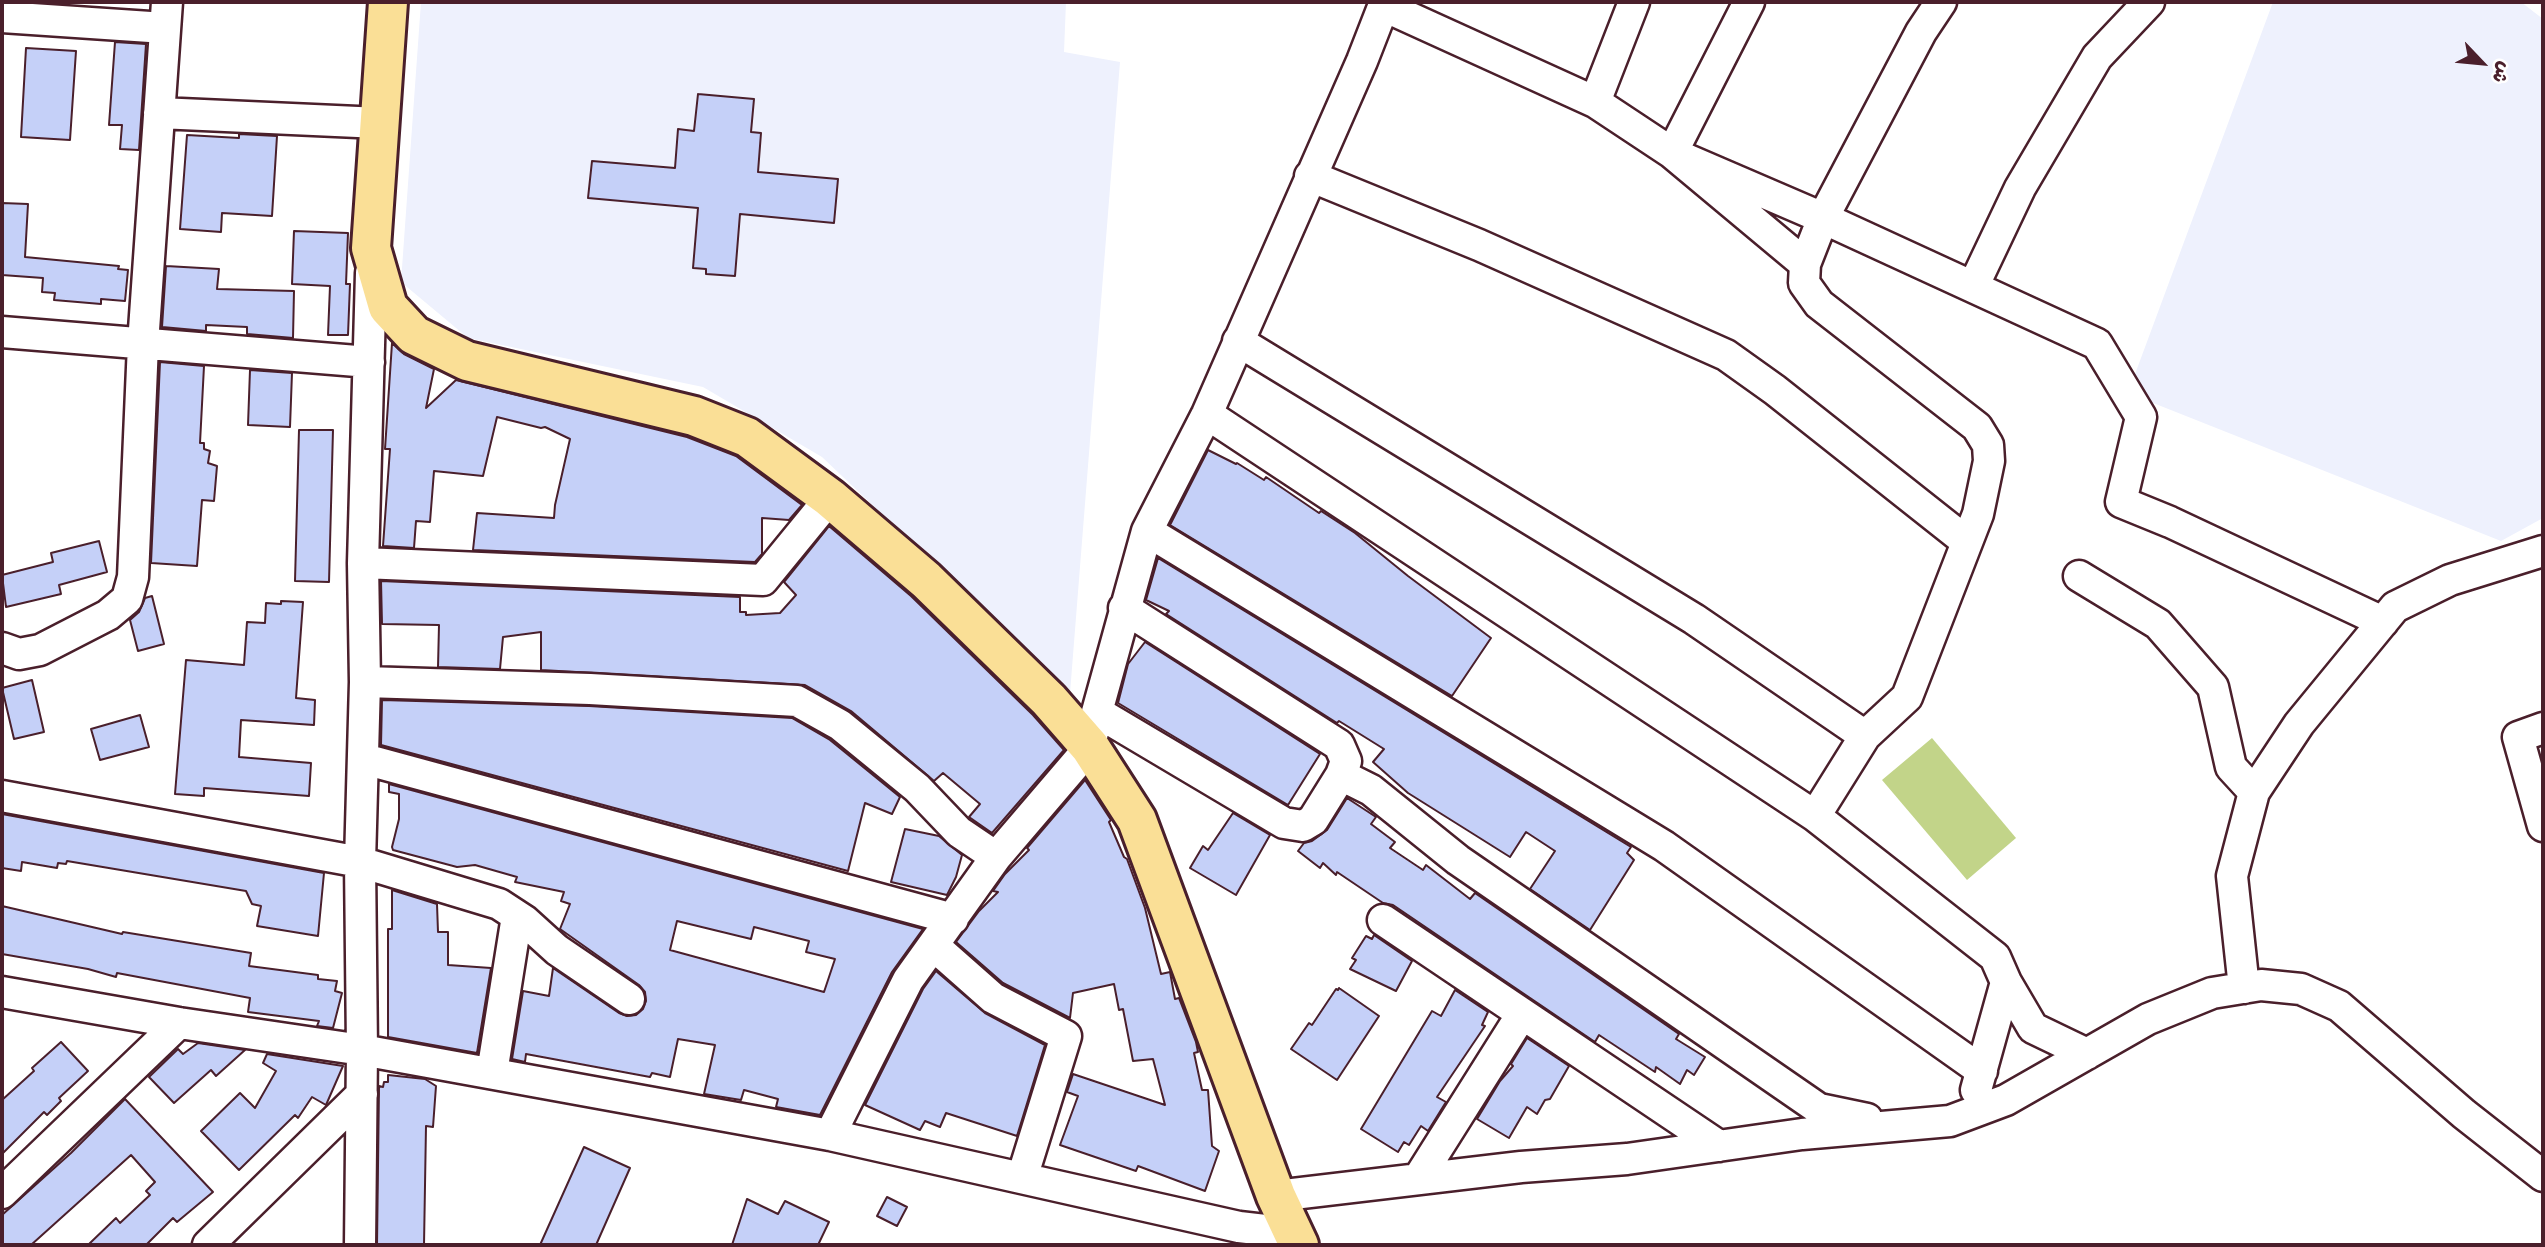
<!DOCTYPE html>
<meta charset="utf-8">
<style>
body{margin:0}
#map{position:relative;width:2545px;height:1247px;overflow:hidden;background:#fff;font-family:"Balsamiq Sans","Playpen Sans Arabic",sans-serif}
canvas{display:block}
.frame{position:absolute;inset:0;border:4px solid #4a1f2b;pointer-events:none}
.north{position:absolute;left:2447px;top:28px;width:70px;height:70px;-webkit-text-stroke:5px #fff;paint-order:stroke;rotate:116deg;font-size:19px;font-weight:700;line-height:28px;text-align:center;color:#4a1f2b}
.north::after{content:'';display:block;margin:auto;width:24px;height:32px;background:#4a1f2b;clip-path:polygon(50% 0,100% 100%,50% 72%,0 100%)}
</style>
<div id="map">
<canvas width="2545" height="1247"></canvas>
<div class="frame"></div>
<div class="north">ش</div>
</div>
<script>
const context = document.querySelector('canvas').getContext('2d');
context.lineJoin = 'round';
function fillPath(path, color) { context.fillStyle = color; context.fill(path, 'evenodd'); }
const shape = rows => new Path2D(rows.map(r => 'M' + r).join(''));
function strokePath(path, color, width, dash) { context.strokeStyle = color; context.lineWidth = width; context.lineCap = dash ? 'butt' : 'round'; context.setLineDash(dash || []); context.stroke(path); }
const built = shape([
 [421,2,1066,2,1064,52,1120,62,1070,693,822,457,703,387,468,338,401,282],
 [2273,2,2521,2,2543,19,2543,518,2501,541,2128,393]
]);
const green = shape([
 [1932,738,2016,838,1967,880,1882,780]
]);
const building = shape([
 [115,42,146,44,139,150,120,149,122,125,109,125,115,42],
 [26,48,76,51,70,140,21,137,26,48],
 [698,94,754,99,751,132,761,133,758,172,838,179,834,223,740,214,735,276,706,274,706,269,693,268,698,208,588,198,592,161,675,168,678,129,694,131,698,94],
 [239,134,277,136,272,216,222,213,221,232,180,229,187,135,239,138,239,134],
 [2,203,28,204,25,257,119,266,118,269,128,270,125,301,101,299,101,304,54,300,55,293,42,292,43,278,2,275,2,203],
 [294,231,348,233,346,284,350,284,348,335,328,335,330,286,292,284,294,231],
 [166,266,219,269,217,289,294,291,293,338,247,334,247,327,206,325,206,331,162,327,166,266],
 [392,343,404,354,434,369,426,408,456,380,687,437,736,456,802,505,789,520,762,518,762,554,755,562,473,550,477,513,554,518,555,505,570,439,545,427,541,428,497,417,483,476,434,471,430,522,416,521,414,548,383,546,390,449,385,449,392,343],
 [160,362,204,366,200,443,204,443,204,449,210,451,208,463,217,466,214,501,202,500,197,566,151,563,160,362],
 [250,370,292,373,290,427,248,425,250,370],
 [299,430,333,430,329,582,295,581,299,430],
 [1208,450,1236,464,1237,463,1264,480,1266,477,1319,513,1321,511,1355,533,1408,576,1491,638,1452,696,1170,525,1208,450],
 [829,526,911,596,1033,715,1064,750,992,833,969,817,980,804,943,773,934,781,851,711,805,685,541,670,541,632,503,637,500,669,438,667,439,625,382,624,381,581,740,597,740,612,746,612,746,615,780,613,796,595,784,582,829,526],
 [99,541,107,572,59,585,61,594,6,607,2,575,53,562,51,553,99,541],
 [1158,558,1631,847,1627,853,1634,860,1590,930,1530,889,1555,851,1526,832,1510,857,1408,793,1373,762,1384,749,1339,721,1337,723,1166,614,1169,611,1146,600,1158,558],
 [152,596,164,644,138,651,130,620,139,612,145,598,152,596],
 [281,601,303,602,296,698,315,700,314,725,241,720,239,757,311,763,309,796,204,788,204,796,175,794,186,660,244,665,247,622,265,623,266,603,281,604,281,601],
 [1145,642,1320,754,1288,805,1118,703,1128,664,1145,642],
 [32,680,44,732,14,739,2,688,32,680],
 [382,700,589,706,792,718,830,740,900,797,892,814,865,803,848,871,381,745,382,700],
 [140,715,149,747,100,760,91,729,140,715],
 [1085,780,1111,820,1109,822,1124,857,1127,859,1145,908,1161,974,1170,972,1175,999,1179,998,1196,1042,1198,1052,1194,1053,1202,1090,1208,1090,1212,1146,1219,1151,1205,1191,1138,1166,1136,1171,1060,1145,1078,1096,1067,1092,1073,1074,1165,1105,1153,1059,1133,1061,1123,1009,1119,1010,1114,984,1073,993,1070,1018,1003,983,956,942,979,911,998,892,993,891,1005,874,1029,850,1027,848,1085,780],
 [389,784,923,929,892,972,820,1115,776,1107,778,1099,744,1090,741,1100,704,1094,715,1045,678,1039,670,1077,652,1073,650,1077,526,1054,525,1062,512,1059,523,991,549,996,553,968,619,1013,627,1016,636,1015,643,1009,646,1001,645,992,639,985,560,929,570,904,561,901,564,892,515,882,517,877,475,865,457,867,393,850,392,847,399,819,399,794,389,792,389,784],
 [677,921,751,939,754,927,809,941,806,952,835,959,824,992,670,950,677,921],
 [1347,798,1376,817,1371,824,1395,842,1390,848,1423,870,1426,865,1470,899,1475,893,1679,1034,1676,1039,1705,1057,1694,1075,1687,1070,1680,1084,1656,1067,1655,1072,1599,1035,1595,1042,1393,905,1383,903,1337,872,1336,875,1323,863,1320,868,1298,851,1304,843,1312,841,1327,830,1347,798],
 [1233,813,1270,835,1236,895,1190,868,1203,846,1208,850,1233,813],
 [2,814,324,873,318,936,257,926,261,906,252,904,246,891,67,861,66,864,58,863,57,868,22,862,21,871,2,868,2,814],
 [905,829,939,836,962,855,956,877,947,895,891,882,905,829],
 [392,890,437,904,438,932,448,932,448,965,491,968,477,1053,388,1037,388,929,392,929,392,890],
 [2,906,122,934,123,932,251,953,249,966,318,975,318,979,337,981,335,991,342,993,333,1028,317,1026,319,1021,248,1012,250,998,117,973,116,977,88,969,2,954,2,906],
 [1374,935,1412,961,1396,991,1350,969,1356,960,1352,958,1366,936,1372,939,1374,935],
 [936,971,985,1013,1045,1045,1017,1136,946,1113,940,1127,925,1121,920,1130,865,1105,923,989,936,971],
 [1339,988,1379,1016,1337,1080,1291,1049,1309,1023,1312,1025,1336,989,1338,990,1339,988],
 [1455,990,1488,1012,1482,1025,1485,1026,1437,1097,1446,1102,1428,1131,1421,1126,1409,1145,1404,1142,1398,1152,1361,1129,1432,1011,1441,1016,1455,990],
 [1527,1038,1569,1066,1550,1099,1545,1100,1537,1114,1527,1107,1509,1138,1477,1119,1500,1081,1513,1066,1511,1064,1527,1038],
 [61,1042,88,1071,59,1098,61,1101,47,1115,44,1112,2,1154,2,1100,34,1071,32,1068,61,1042],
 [198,1043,245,1050,216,1076,211,1070,174,1103,149,1077,178,1049,183,1054,198,1043],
 [267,1054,343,1066,326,1105,312,1097,298,1118,295,1115,239,1170,201,1131,240,1093,255,1108,276,1071,263,1063,267,1054],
 [388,1075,425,1079,436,1086,433,1127,426,1126,424,1245,377,1245,379,1086,383,1087,384,1082,388,1082,388,1075],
 [125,1099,213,1192,177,1222,173,1218,146,1245,88,1245,116,1218,120,1223,150,1195,146,1191,155,1182,131,1155,31,1245,2,1245,2,1215,71,1153,125,1099],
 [584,1147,630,1168,596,1245,540,1245,584,1147],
 [887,1197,907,1207,897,1226,877,1216,887,1197],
 [747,1199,778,1214,785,1201,829,1222,818,1245,732,1245,747,1199]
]);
const minor = shape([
 [1749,2,1672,153,1805,264],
 [1384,6,1595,102,1672,153,1823,218,2097,344,2141,417,2121,502,2170,522,2383,622],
 [2,17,165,28],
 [1595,102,1634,2],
 [159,113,380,123],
 [1310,176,1479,245,1726,355,1775,390,1967,542],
 [1973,287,2020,188,2097,57,2149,2],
 [2,332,369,362],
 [1238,341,1694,619,1865,736],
 [1207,414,1815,816,1995,957,2006,982,2033,1028,2087,1054],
 [1147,531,1664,846,1982,1071],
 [363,563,763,580,830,498],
 [2079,576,2158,624,2213,687,2231,767,2254,792],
 [1124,608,1339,745,1346,761,1341,775,1371,790,1458,860,1593,953,1819,1109,1867,1119],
 [2,648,19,654,40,650,108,615,127,599,133,577,143,344,167,2],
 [365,682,590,689,797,701,840,725,917,788,959,832,996,857],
 [1097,712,1284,823,1303,826,1313,820,1341,775],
 [2543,728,2518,737,2543,826],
 [364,759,953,919],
 [2,796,360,862,499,904,525,921,557,950,629,999],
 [1815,816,1865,736,1907,697,1978,514,1989,461,1988,445,1977,427,1819,304,1804,283,1805,264,1823,218,1921,32,1941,2],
 [1383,920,1719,1146],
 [933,945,993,998,1066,1036,1022,1178],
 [2244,988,2232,876,2254,792,2299,724,2395,607,2450,580,2543,551],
 [2,992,179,1023,362,1050,830,1135,1239,1227,1291,1233],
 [492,1073,517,916],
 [1976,1090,2006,982],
 [830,1135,908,980,996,857,1090,747,1097,712,1147,531,1207,414,1362,61,1385,2],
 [1418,1179,1522,1014],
 [2,1193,179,1023],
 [1276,1196,1521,1167,1627,1159,1802,1134,1950,1121,2006,1100,2148,1019,2212,993,2261,985,2301,989,2339,1006,2464,1114,2543,1176],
 [208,1245,362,1094],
 [360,1245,362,1050,360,862,365,682,363,563,371,273]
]);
const major = shape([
 [388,2,371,248,388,307,414,335,467,361,694,416,747,437,830,498,926,580,1049,700,1090,747,1137,820,1276,1196,1299,1245]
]);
fillPath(built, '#eef1fd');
fillPath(green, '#c2d489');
fillPath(building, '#c5d0f8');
strokePath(building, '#4a1f2b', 2);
strokePath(minor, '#4a1f2b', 35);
strokePath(major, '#4a1f2b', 44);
strokePath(minor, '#fff', 30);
strokePath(major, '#fadf96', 38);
</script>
